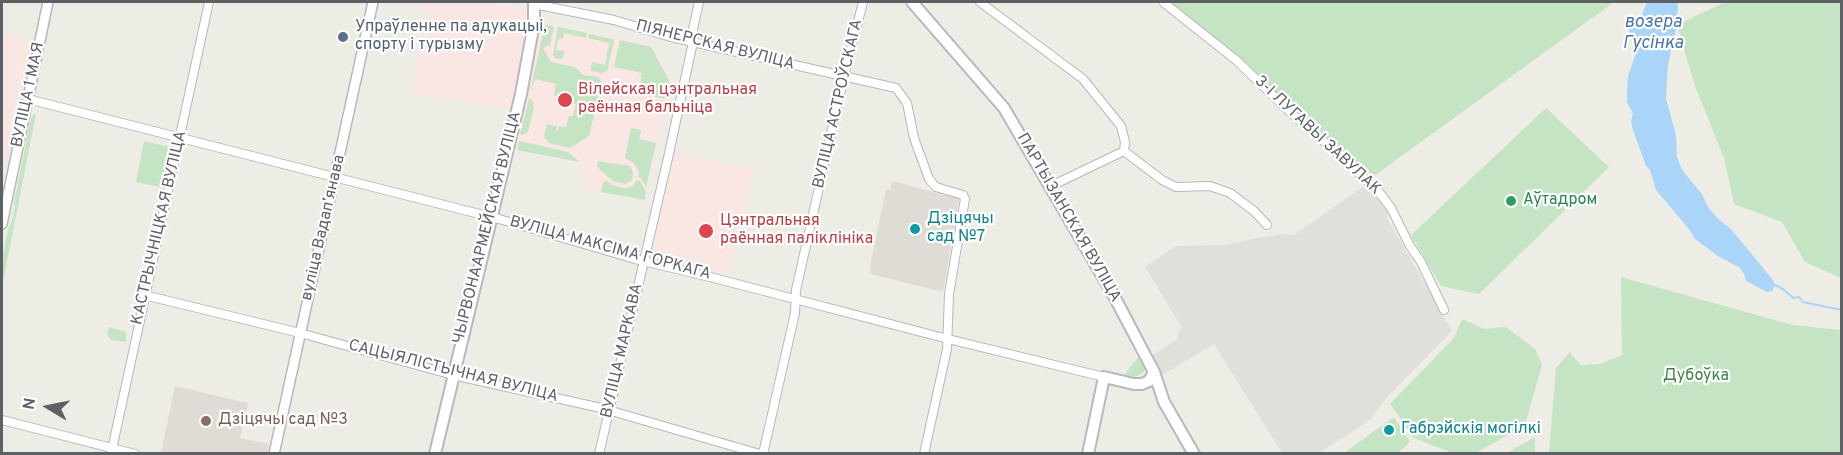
<!DOCTYPE html>
<meta charset="utf-8">
<style>
body{margin:0}
#map{position:relative;width:1843px;height:455px;overflow:hidden;background:#eeede5;font-family:Overpass,sans-serif}
canvas{display:block}
.frame{position:absolute;inset:0;border:3px solid #5d6065;pointer-events:none}
.north{position:absolute;left:18px;top:377px;width:60px;height:60px;-webkit-text-stroke:4px #fff;paint-order:stroke;rotate:280deg;font-size:16px;font-weight:700;line-height:24px;text-align:center;color:#5d6065}
.north::after{content:'';display:block;margin:auto;width:21px;height:27px;background:#5d6065;clip-path:polygon(50% 0,100% 100%,50% 72%,0 100%)}
</style>
<div id="map">
<canvas width="1843" height="455"></canvas>
<div class="frame"></div>
<div class="north">N</div>
</div>
<script>
const context = document.querySelector('canvas').getContext('2d');
context.lineJoin = 'round';
function fillPath(path, color) { context.fillStyle = color; context.fill(path, 'evenodd'); }
const shape = rows => new Path2D(rows.map(r => 'M' + r).join(''));
function strokePath(path, color, width, dash) { context.strokeStyle = color; context.lineWidth = width; context.lineCap = dash ? 'butt' : 'round'; context.setLineDash(dash || []); context.stroke(path); }
function write(font, color, halo, rows, align = 'center') {
  context.font = font + ' Overpass,sans-serif'; context.lineWidth = 4.5; context.setLineDash([]); context.textBaseline = 'middle'; context.strokeStyle = halo; context.fillStyle = color; for (const [text, x, y, turn = 0] of rows) {
    context.save(); context.translate(x, y); context.rotate((+turn || 0) * Math.PI / 180); context.textAlign = isNaN(turn) ? turn : align; if (halo) context.strokeText(text, 0, 0); context.fillText(text, 0, 0); context.restore();
  }
}
const industrial = shape([
 [1364,186,1388,209,1387,218,1452,331,1387,397,1370,420,1319,453,1282,453,1214,344,1160,376,1145,360,1176,340,1181,326,1145,267,1176,246,1224,245,1269,236,1283,234,1294,235]
]);
const education = shape([
 [892,181,959,199,943,292,871,274,870,268,872,256,886,190,890,190],
 [175,386,248,403,240,438,269,444,267,453,161,453]
]);
const medical = shape([
 [393,2,489,2,524,10,543,24,651,46,670,82,645,200,581,188,585,167,581,163,517,150,524,115,505,108,457,99,451,101,411,93,428,10],
 [2,34,32,40,2,177],
 [676,153,754,169,728,275,652,254]
]);
const green = shape([
 [1170,2,1614,2,1374,176,1326,140,1282,102,1242,61],
 [1725,2,1841,2,1841,278,1805,262,1782,222,1734,204,1724,158,1695,86,1677,25],
 [545,25,554,27,550,45,543,48,551,62,575,67,583,75,598,77,602,82,589,136,570,148,549,143,544,137,547,124,557,126,556,130,558,131,559,126,566,127,569,116,573,116,576,104,571,103,572,99,554,95,556,84,535,79,530,92],
 [558,27,587,33,586,38,564,33,563,39,558,39,556,50,565,51,562,59,555,58,553,55],
 [589,34,612,39,614,41,607,71,601,73,590,71,592,62,605,65,609,43,588,38],
 [620,40,651,47,670,82,666,99,638,93,642,73,614,67],
 [529,99,533,101,534,107,528,132,522,135,520,135],
 [1546,108,1609,167,1479,294,1441,286,1411,235],
 [36,114,2,287,2,260,8,229,12,221,15,207,14,203,30,122,33,115],
 [631,128,641,130,639,139,656,143,646,187,641,178,638,177,639,172,634,163,625,158],
 [144,141,173,148,165,188,136,182],
 [519,141,568,152,580,162,517,150],
 [598,161,630,166,633,173,632,180,625,184,613,181,597,167],
 [637,180,640,181,646,192,645,200,601,192,603,183,606,181,615,186,626,188,633,186],
 [1621,277,1792,325,1841,330,1841,453,1549,453,1556,368,1570,352,1580,365,1600,364,1622,355],
 [1462,319,1484,329,1506,327,1535,349,1542,365,1525,425,1476,453,1452,453,1414,438,1390,404,1454,338],
 [109,327,126,332,126,342,111,340,107,334],
 [1139,356,1146,368,1144,372,1135,377,1124,375],
 [1394,417,1410,442,1398,453,1344,453],
 [1535,437,1535,453,1507,453]
]);
const water = shape([
 [1647,2,1678,2,1677,25,1668,65,1666,99,1676,135,1677,157,1682,170,1702,194,1708,207,1718,219,1731,229,1773,280,1775,285,1772,291,1767,292,1746,281,1744,274,1740,268,1718,256,1695,239,1689,229,1656,190,1650,170,1646,166,1633,130,1631,121,1633,114,1627,102,1627,91,1628,76,1636,53,1628,28,1629,22,1642,15]
]);
const stream = shape([
 [1775,285,1783,289,1793,298,1799,297,1803,302,1842,310]
]);
const minor = shape([
 [980,2,1083,79,1121,126,1125,142,1124,151,1049,187],
 [1163,2,1236,60,1289,111,1344,159,1379,192,1391,208,1410,246,1421,262,1444,310],
 [534,4,614,20,671,37,896,88,907,103,914,138,929,179,936,187,963,195,965,199,949,294,947,349,924,454],
 [28,99,499,219,635,259,714,278,948,339,1104,377],
 [1124,151,1162,180,1176,187,1210,186,1230,193,1254,211,1267,225],
 [144,295,300,333,453,375,601,408,760,454],
 [2,420,135,454],
 [111,454,209,2],
 [599,454,668,158,693,42,693,29,699,2],
 [763,454,795,313,796,290,844,76,863,2]
]);
const tertiary = shape([
 [2,224,48,2],
 [274,454,373,2]
]);
const secondary = shape([
 [912,2,1004,108,1114,296,1154,372,1164,402,1194,454],
 [435,454,521,94,534,23,534,2],
 [1088,454,1104,377,1134,384,1142,384,1149,381,1154,372]
]);
const markers = [
 [343,37,6,"#5c6f8a"],
 [565,100,8,"#e0444e"],
 [1511,201,6,"#2e9e5b"],
 [915,229,6,"#0f9aa8"],
 [706,231,8,"#e0444e"],
 [206,421,6,"#8d6e63"],
 [1389,430,6,"#0f9aa8"]
];
const serviceNames = [
 ["Упраўленне па адукацыі,",355,28],
 ["спорту і турызму",355,46]
];
const streetNames = [
 ["ПІЯНЕРСКАЯ ВУЛІЦА",715,46,14],
 ["ВУЛІЦА 1 МАЯ",29,95,-78],
 ["ВУЛІЦА АСТРОЎСКАГА",839,104,-77],
 ["3-І ЛУГАВЫ ЗАВУЛАК",1317,136,43],
 ["ПАРТЫЗАНСКАЯ ВУЛІЦА",1068,218,60],
 ["КАСТРЫЧНІЦКАЯ ВУЛІЦА",160,228,-77],
 ["вуліца Вадапʼянава",324,228,-77],
 ["ЧЫРВОНААРМЕЙСКАЯ ВУЛІЦА",488,228,-76],
 ["ВУЛІЦА МАКСІМА ГОРКАГА",610,249,15],
 ["ВУЛІЦА МАРКАВА",623,351,-77],
 ["САЦЫЯЛІСТЫЧНАЯ ВУЛІЦА",453,372,14]
];
const healthNames = [
 ["Вілейская цэнтральная",578,91],
 ["раённая бальніца",578,109],
 ["Цэнтральная",720,222],
 ["раённая паліклініка",720,240]
];
const leisureNames = [
 ["Аўтадром",1523,201]
];
const cultureNames = [
 ["Дзіцячы",927,220],
 ["сад №7",927,238],
 ["Габрэйскія могілкі",1401,430]
];
const parkNames = [
 ["Дубоўка",1696,377]
];
const educationNames = [
 ["Дзіцячы сад №3",218,421]
];
const waterNames = [
 ["возера",1653,23],
 ["Гусінка",1653,44]
];
fillPath(industrial, '#e0dfda');
fillPath(education, '#dedcd4');
fillPath(medical, '#fae6e3');
fillPath(green, '#c4e4c4');
fillPath(water, '#aad5f9');
strokePath(stream, '#aad5f9', 2);
strokePath(minor, '#b6b7bb', 10);
strokePath(tertiary, '#b6b7bb', 12);
strokePath(secondary, '#b7b9be', 14);
strokePath(minor, '#fff', 8);
strokePath(tertiary, '#fff', 9);
strokePath(secondary, '#fff', 10);
for (const [x, y, r, color] of markers) { const dot = new Path2D(); dot.arc(x, y, r, 0, 2 * Math.PI); context.fillStyle = color; context.fill(dot); strokePath(dot, '#fff', 2); }
write('16px', '#4e5e75', '#fff', serviceNames, 'left');
write('16px', '#5d6065', '#fff', streetNames);
write('16px', '#be3a42', '#fff', healthNames, 'left');
write('16px', '#27864d', '#fff', leisureNames, 'left');
write('16px', '#0d838f', '#fff', cultureNames, 'left');
write('16px', '#3c8541', '#fff', parkNames);
write('16px', '#785e54', '#fff', educationNames, 'left');
write('italic 18px', '#4876ab', '#fff', waterNames);
</script>
